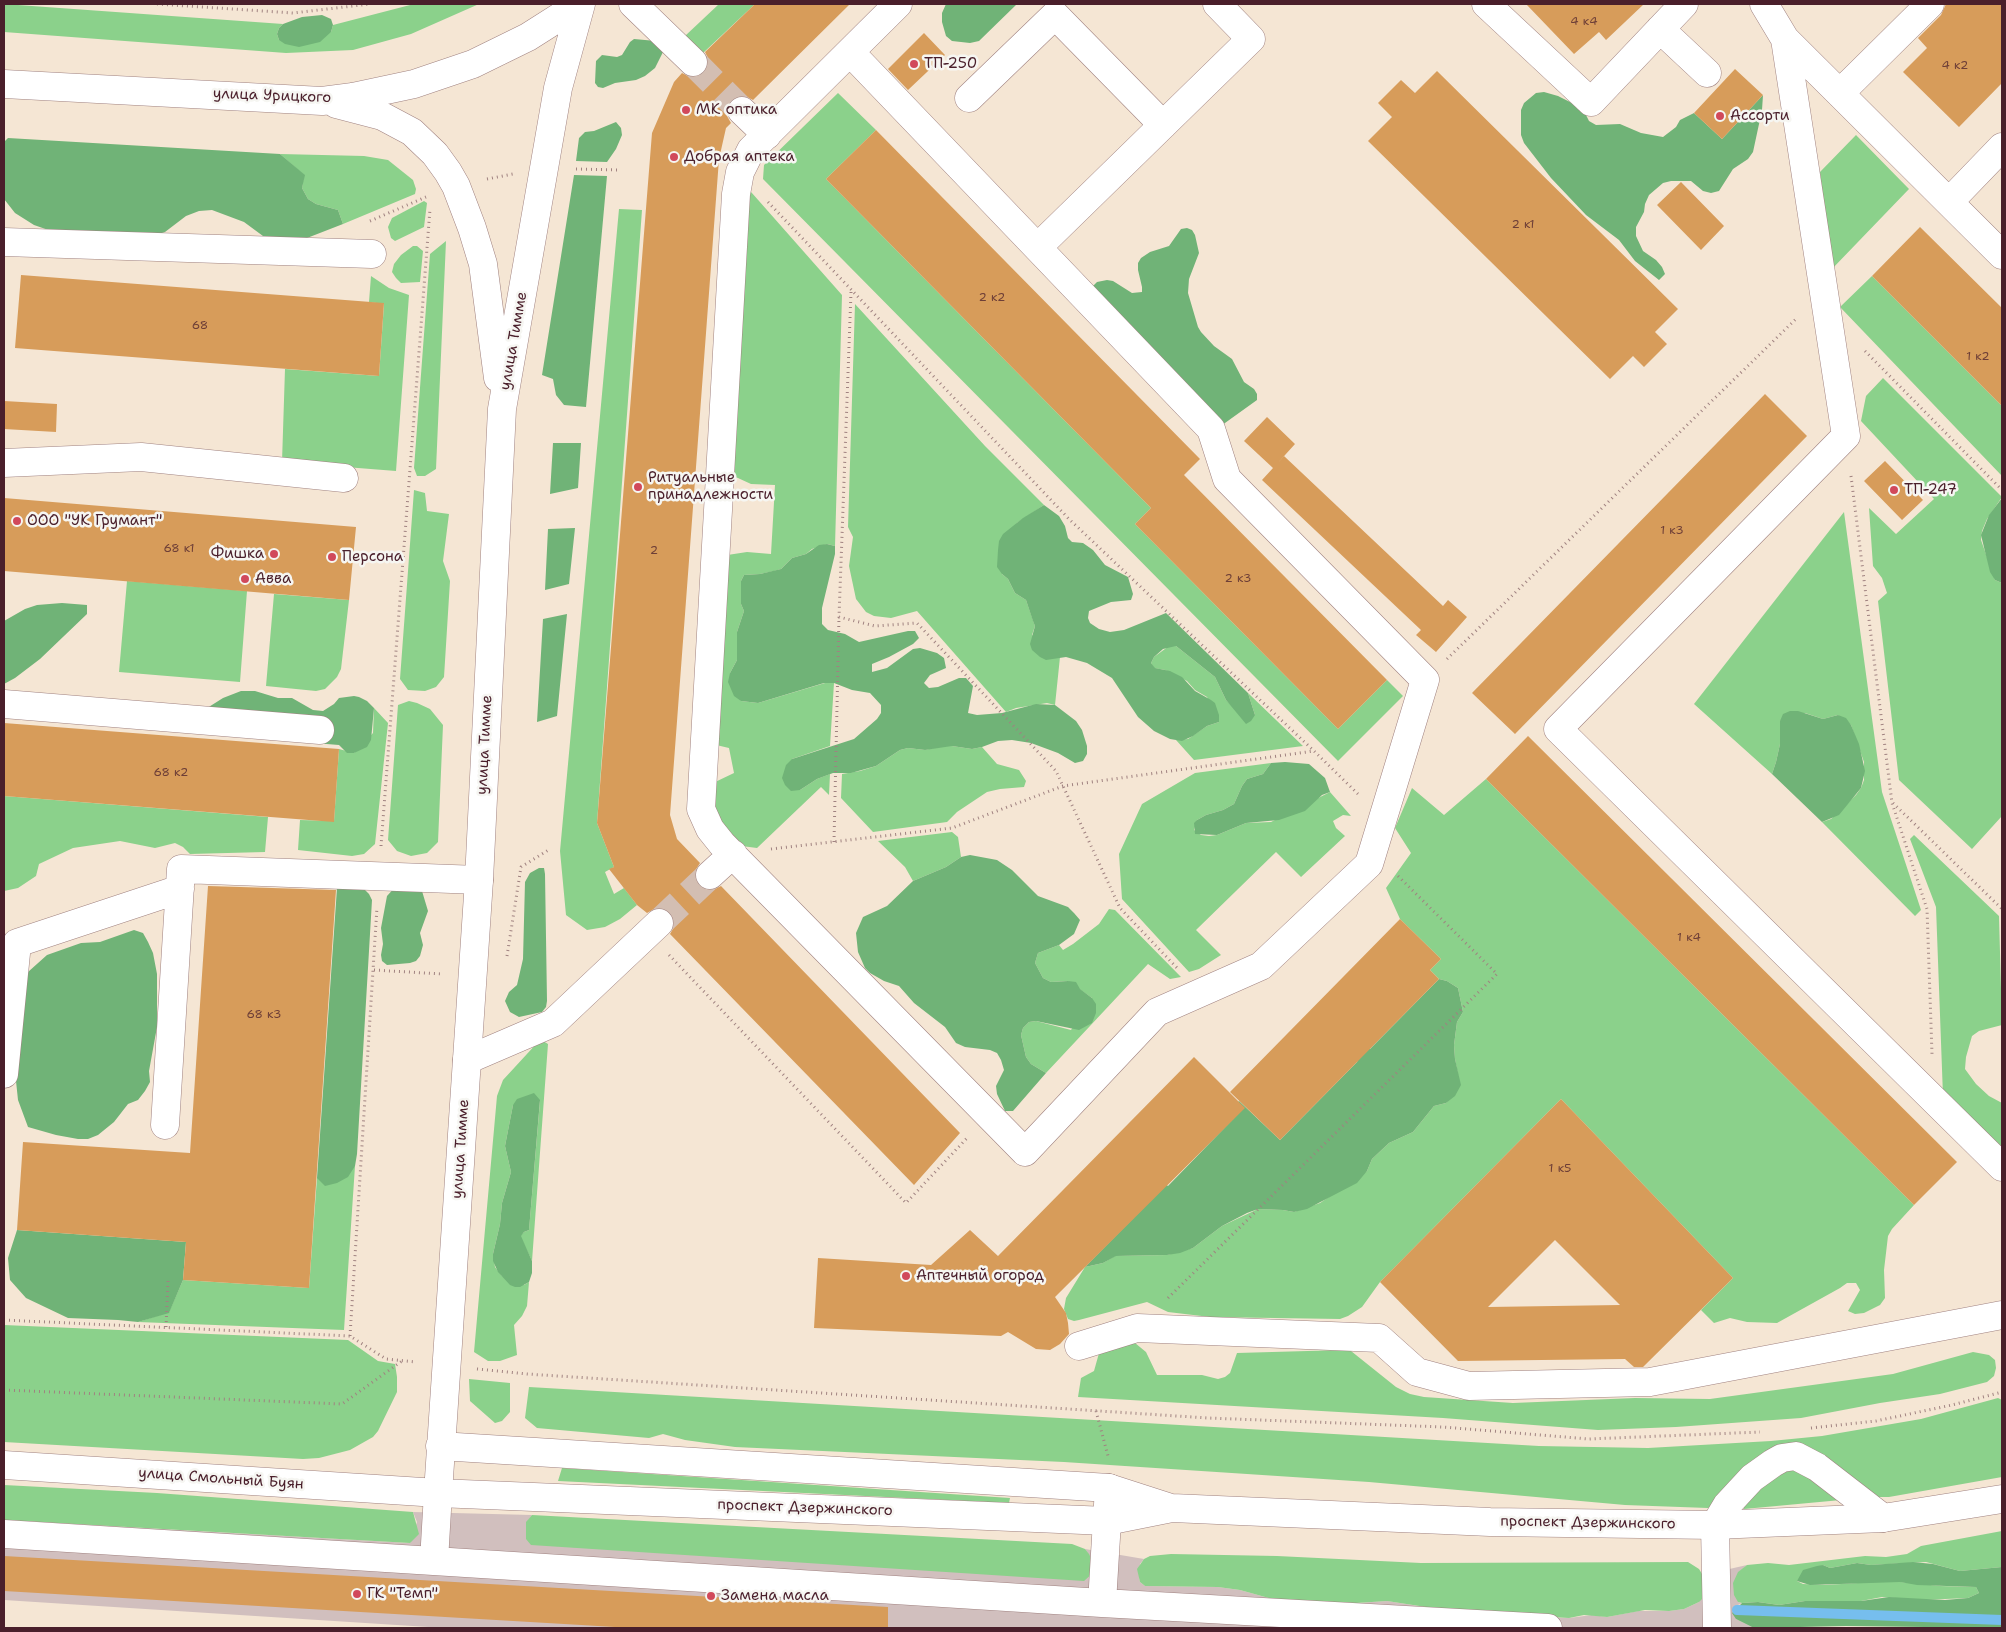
<!DOCTYPE html>
<meta charset="utf-8">
<style>
body{margin:0}
#map{position:relative;width:2006px;height:1632px;overflow:hidden;background:#f5e6d4;font-family:"Shantell Sans",sans-serif}
canvas{display:block}
.frame{position:absolute;inset:0;border:5px solid #4a1f2b;pointer-events:none}
</style>
<div id="map">
<canvas width="2006" height="1632"></canvas>
<div class="frame"></div>
</div>
<script>
const context = document.querySelector('canvas').getContext('2d');
context.lineJoin = 'round';
function fillPath(path, color) { context.fillStyle = color; context.fill(path, 'evenodd'); }
const shape = rows => new Path2D(rows.map(r => 'M' + r).join(''));
function strokePath(path, color, width, dash) { context.strokeStyle = color; context.lineWidth = width; context.lineCap = dash ? 'butt' : 'round'; context.setLineDash(dash || []); context.stroke(path); }
function write(font, color, halo, rows, align = 'center') {
  context.font = font + ' "Shantell Sans",sans-serif'; context.lineWidth = 5; context.setLineDash([]); context.textBaseline = 'middle'; context.strokeStyle = halo; context.fillStyle = color; for (const [text, x, y, turn = 0] of rows) {
    context.save(); context.translate(x, y); context.rotate((+turn || 0) * Math.PI / 180); context.textAlign = isNaN(turn) ? turn : align; if (halo) context.strokeText(text, 0, 0); context.fillText(text, 0, 0); context.restore();
  }
}
const industrial = shape([
 [413,1512,532,1515,526,1523,526,1539,1092,1560,1085,1549,1144,1559,1140,1564,1139,1576,1140,1582,1145,1586,1218,1587,1240,1590,1276,1600,1356,1603,1387,1601,1465,1613,1487,1610,1540,1617,1569,1618,1592,1615,1607,1617,1638,1611,1669,1611,1684,1609,1699,1602,1703,1575,1747,1565,1738,1573,1738,1602,1742,1603,1738,1605,1736,1619,1754,1628,444,1628,4,1600,4,1520,410,1543,417,1522]
]);
const green = shape([
 [4,4,283,24,279,28,277,34,279,40,331,32,333,25,414,4,479,4,411,34,353,50,286,53,4,32],
 [719,4,755,4,702,54,685,36],
 [838,93,876,130,826,179,1151,508,1135,524,1338,729,1387,680,1403,696,1338,761,763,179,764,165],
 [1856,135,1909,189,1831,270,1820,172],
 [280,154,364,156,388,160,413,180,416,189,415,194,343,224,338,210,316,204,308,199,302,188,304,175],
 [744,184,842,295,835,546,827,544,812,549,806,554,792,558,781,569,774,571,760,574,744,575,741,581,741,604,744,611,737,632,737,660,730,673,741,701,758,703,825,683,834,683,830,746,792,759,800,790,817,779,830,774,829,795,821,787,757,848,734,845,717,824,711,784,734,773,729,748,712,744,721,556,747,552,771,554,775,485,751,484,727,473],
 [424,201,427,203,424,227,395,241,391,238,388,227,392,218],
 [619,209,642,210,597,823,614,867,605,872,614,894,624,888,637,905,620,919,605,927,587,930,566,915,560,851],
 [446,241,436,469,425,476,417,476,414,468,430,254],
 [413,246,417,246,423,251,420,282,401,283,396,278,392,272,394,264,401,255],
 [371,276,389,288,409,295,396,471,282,462,285,369,379,376,384,304,369,302],
 [1872,276,2002,406,2002,476,1840,307],
 [855,304,985,446,1044,505,1017,523,1002,574,1008,579,1015,593,1026,600,1035,626,1032,635,1060,657,1055,705,1047,703,1016,708,1006,712,917,611,891,618,874,616,866,612,856,599,849,566,853,537,848,527],
 [1883,378,2002,497,1987,519,1982,531,1981,540,1995,580,2002,583,2002,816,1972,849,1899,780,1878,601,1887,593,1882,578,1873,566,1869,508,1896,534,1934,499,1861,421,1866,396],
 [414,490,425,493,427,511,449,514,443,561,450,581,444,677,436,687,425,691,408,690,400,679],
 [1844,512,1882,792,1921,910,1915,916,1822,822,1831,819,1856,795,1861,788,1864,780,1864,762,1851,725,1838,715,1823,719,1805,713,1780,721,1780,744,1776,762,1772,774,1694,704],
 [127,581,247,591,240,682,119,672],
 [274,594,349,600,341,669,337,677,325,689,316,691,266,686],
 [1169,646,1176,646,1215,677,1226,700,1235,709,1255,715,1248,693,1303,746,1194,760,1176,740,1188,739,1207,726,1219,722,1207,697,1195,690,1187,681,1165,670,1154,668,1151,663,1154,657],
 [409,701,417,703,430,709,443,725,438,842,427,853,411,856,397,851,388,840,398,705],
 [374,708,388,723,375,844,364,854,352,856,298,850,300,820,334,821,339,749,354,753,373,733],
 [942,746,952,746,972,749,982,747,997,764,1019,770,1026,781,1024,787,1000,789,987,792,957,812,947,822,873,832,841,798,842,774,860,771,876,766,900,750,908,748,925,750],
 [1271,763,1263,774,1247,779,1242,786,1234,804,1223,810,1206,815,1197,820,1194,830,1201,835,1209,836,1217,835,1246,823,1271,822,1330,792,1351,816,1343,815,1333,821,1336,828,1345,836,1301,877,1276,852,1196,930,1221,955,1199,969,1189,972,1122,899,1119,854,1142,804,1195,773],
 [1486,779,1914,1205,1892,1229,1888,1236,1884,1270,1885,1298,1880,1305,1864,1313,1855,1314,1848,1311,1860,1290,1856,1283,1847,1283,1840,1288,1777,1323,1747,1322,1730,1318,1714,1323,1701,1310,1733,1278,1561,1099,1380,1282,1362,1307,1348,1316,1340,1319,1210,1317,1168,1312,1147,1302,1079,1320,1074,1321,1068,1319,1064,1309,1066,1298,1085,1267,1103,1263,1115,1256,1167,1255,1193,1248,1222,1226,1258,1209,1283,1210,1294,1212,1320,1203,1367,1171,1372,1159,1389,1143,1413,1132,1434,1106,1446,1103,1460,1085,1455,1059,1454,1045,1457,1022,1463,1012,1458,988,1447,981,1439,979,1430,970,1441,959,1400,919,1386,888,1411,853,1395,828,1412,788,1444,815],
 [4,796,268,817,265,852,190,854,183,847,175,843,155,848,120,841,73,848,39,864,36,876,18,888,4,891],
 [952,832,958,837,961,857,946,867,913,881,905,867,878,841],
 [1914,835,1999,916,2002,1025,1979,1031,1972,1036,1966,1057,1965,1069,1976,1084,1989,1096,2002,1103,2002,1156,1943,1096,1936,907,1910,839],
 [1109,909,1115,910,1181,977,1170,979,1148,964,1046,1073,1031,1064,1026,1057,1021,1035,1023,1028,1029,1022,1036,1021,1071,1030,1092,998,1068,981,1051,982,1043,978,1035,963,1038,953,1059,945,1063,950,1073,944,1099,924],
 [543,1041,548,1044,532,1261,520,1236,524,1232,529,1230,540,1101,513,1105,505,1146,511,1172,502,1203,500,1224,493,1254,495,1267,502,1276,524,1285,529,1282,527,1306,522,1316,514,1325,517,1355,500,1361,488,1361,474,1352,497,1096,503,1080,538,1042],
 [355,1166,344,1330,138,1322,169,1312,183,1280,309,1288,317,1178],
 [4,1325,348,1340,378,1361,395,1364,397,1377,397,1392,378,1431,373,1437,350,1450,319,1458,303,1459,4,1442],
 [1135,1343,1146,1352,1157,1375,1202,1375,1218,1379,1225,1377,1230,1373,1237,1353,1343,1350,1351,1351,1396,1387,1410,1394,1424,1397,1513,1403,1635,1398,1710,1399,1893,1374,1973,1352,1989,1355,1995,1360,1996,1368,1994,1376,1987,1382,1940,1394,1880,1403,1801,1418,1676,1427,1598,1430,1443,1418,1078,1397,1081,1378,1094,1371,1101,1346],
 [469,1379,510,1383,510,1412,502,1421,495,1423,470,1401],
 [529,1387,1539,1446,1648,1448,1771,1441,1822,1436,1921,1419,1998,1398,2002,1400,2002,1477,1889,1497,1872,1497,1814,1454,1708,1508,1625,1505,1369,1482,1064,1462,735,1447,685,1440,663,1434,649,1438,537,1428,525,1418],
 [1801,1464,1841,1500,1744,1509,1740,1504,1773,1469],
 [562,1468,1010,1498,1009,1503,558,1481],
 [4,1485,157,1493,413,1512,419,1534,410,1543,4,1520],
 [532,1515,1072,1544,1085,1549,1089,1554,1092,1560,1094,1572,1084,1581,531,1545,526,1539,526,1522],
 [2002,1531,2002,1567,1960,1571,1926,1562,1871,1565,1857,1563,1830,1568,1823,1565,1797,1581,1803,1584,1825,1585,1891,1581,1940,1586,1976,1587,1979,1593,1968,1598,1923,1600,1882,1597,1861,1601,1805,1601,1779,1605,1758,1602,1742,1603,1738,1602,1734,1595,1733,1583,1738,1572,1747,1565,1768,1563,1789,1565,1865,1556,1886,1557,1907,1554,1921,1546],
 [1171,1554,1277,1556,1421,1563,1688,1562,1699,1569,1707,1582,1705,1596,1699,1602,1684,1609,1669,1611,1645,1610,1607,1617,1584,1615,1569,1618,1517,1615,1487,1610,1465,1613,1387,1601,1356,1603,1276,1600,1240,1590,1218,1587,1145,1586,1140,1582,1137,1569,1144,1559,1150,1556]
]);
const forest = shape([
 [946,4,1017,4,979,41,970,43,952,41,946,36,942,22,942,13],
 [322,15,331,19,333,25,331,32,320,42,299,47,285,44,279,40,277,34,279,28,283,24,302,17],
 [634,39,656,41,663,52,655,68,645,76,636,80,615,83,603,88,598,87,595,83,596,61,602,55,617,57,622,55,630,42],
 [1544,92,1558,96,1572,103,1585,113,1589,121,1596,125,1620,124,1641,133,1663,137,1676,127,1680,120,1694,113,1722,139,1763,95,1762,110,1753,152,1748,159,1733,169,1719,191,1711,193,1703,191,1691,181,1671,181,1663,183,1649,195,1645,204,1644,212,1636,227,1636,236,1643,251,1656,260,1662,267,1665,274,1659,280,1635,261,1619,240,1586,215,1551,178,1524,143,1521,135,1521,110,1524,103,1536,93],
 [616,122,621,128,622,135,616,149,607,162,576,161,579,138,585,132,594,131],
 [8,138,280,154,305,175,302,188,308,199,316,204,338,210,343,224,307,238,287,241,263,236,244,222,212,210,199,211,186,216,165,232,153,236,57,233,34,225,15,213,4,199,4,142],
 [574,175,607,176,586,407,564,405,556,395,553,379,542,375],
 [1187,228,1192,230,1195,235,1199,253,1189,279,1188,293,1198,327,1201,332,1214,346,1232,359,1244,382,1254,389,1257,394,1257,400,1218,428,1092,294,1093,286,1097,282,1107,280,1113,281,1132,293,1142,292,1142,287,1138,270,1138,263,1141,258,1150,252,1169,246,1181,229],
 [553,443,581,443,578,488,550,494],
 [2002,498,2002,583,1995,580,1990,572,1981,535,1989,515],
 [1044,505,1059,516,1065,526,1068,538,1072,542,1083,543,1093,550,1105,565,1128,577,1133,594,1131,600,1111,602,1089,611,1088,618,1090,623,1099,629,1110,632,1124,630,1166,613,1248,693,1255,715,1251,721,1246,724,1226,700,1215,677,1176,646,1163,649,1154,657,1151,663,1155,668,1170,671,1182,677,1195,691,1211,700,1215,703,1219,715,1219,722,1207,726,1193,736,1182,741,1170,739,1154,731,1138,717,1112,678,1087,663,1066,657,1046,660,1040,657,1032,650,1030,644,1035,626,1033,621,1026,600,1015,593,1008,579,1002,574,997,567,998,550,999,541,1003,534,1023,518],
 [575,528,569,584,545,590,548,529],
 [827,544,835,546,835,554,822,608,822,624,828,630,845,634,859,642,908,631,915,631,919,638,913,644,889,657,872,664,872,672,887,668,913,649,920,648,937,653,944,658,946,668,930,675,924,683,929,688,938,687,959,678,966,678,973,686,968,713,977,715,1002,713,1036,704,1055,705,1076,721,1082,730,1087,746,1087,754,1083,761,1075,763,1058,753,1031,743,1012,740,998,741,982,747,972,749,952,746,925,750,908,748,900,750,876,766,851,773,833,773,817,779,800,790,791,791,785,785,782,778,786,765,792,759,854,739,877,719,881,713,881,705,870,693,852,690,834,683,824,683,758,703,741,701,734,696,728,682,730,673,737,660,737,632,744,611,741,604,741,581,744,575,760,574,781,569,792,558,806,554,819,545],
 [62,603,87,605,87,614,40,659,15,678,4,684,4,621,25,609,37,605],
 [567,614,557,716,537,722,543,619],
 [241,691,255,691,278,698,292,698,313,710,323,711,334,704,339,698,354,696,359,697,367,701,374,708,371,740,367,747,354,753,347,753,339,745,191,733,204,710,223,698],
 [1790,711,1798,711,1823,719,1838,715,1846,718,1851,725,1859,744,1865,771,1861,788,1839,815,1822,822,1772,774,1776,762,1780,744,1780,721,1783,714],
 [1285,762,1309,764,1325,778,1330,792,1322,795,1305,811,1279,820,1246,823,1217,835,1195,834,1194,823,1197,820,1206,815,1223,810,1234,804,1242,786,1247,779,1263,774,1271,763],
 [970,855,997,860,1012,870,1038,896,1068,907,1074,913,1080,920,1074,934,1059,945,1038,953,1035,963,1043,978,1051,982,1068,981,1076,982,1080,989,1092,998,1096,1004,1096,1013,1092,1023,1079,1030,1036,1021,1029,1022,1023,1028,1021,1035,1026,1057,1031,1064,1046,1073,1013,1111,1005,1111,997,1094,996,1086,1004,1070,1001,1060,997,1053,990,1050,965,1047,956,1043,945,1027,914,1003,899,986,884,981,870,973,865,968,858,952,856,933,863,917,887,906,913,881,946,867,961,857],
 [539,868,544,868,545,874,547,1001,546,1007,542,1012,519,1017,510,1012,505,1001,509,992,517,985,523,959,525,882,530,873],
 [397,885,422,891,428,911,420,933,423,945,420,956,416,961,410,963,387,965,382,961,381,955,383,944,381,928,387,896],
 [361,886,369,894,372,900,357,1154,355,1166,348,1177,337,1183,325,1186,317,1178,337,888],
 [134,930,143,933,148,942,153,953,157,974,157,1027,149,1071,150,1082,145,1091,138,1100,128,1104,114,1122,98,1135,88,1139,78,1139,56,1135,28,1127,18,1100,16,1081,28,972,47,955,81,943,100,942],
 [1439,979,1447,981,1458,988,1463,1012,1457,1022,1454,1045,1455,1059,1461,1085,1455,1096,1446,1103,1434,1106,1413,1132,1389,1143,1372,1159,1367,1171,1357,1183,1307,1209,1294,1212,1283,1210,1258,1209,1247,1213,1222,1226,1193,1248,1180,1253,1167,1255,1116,1256,1103,1263,1085,1267,1150,1201,1159,1179,1168,1186,1238,1114,1232,1108,1239,1101,1280,1140,1357,1062,1364,1043,1370,1049],
 [534,1093,540,1100,529,1230,524,1232,521,1236,532,1261,532,1273,529,1282,520,1287,515,1287,510,1285,498,1272,493,1261,493,1254,500,1224,502,1203,511,1172,505,1146,513,1105,517,1099],
 [17,1230,186,1242,183,1280,169,1313,138,1322,118,1320,68,1318,26,1298,10,1280,8,1258],
 [1913,1562,1933,1564,1960,1571,2002,1567,2002,1628,1846,1626,1754,1628,1736,1619,1732,1613,1742,1603,1758,1602,1779,1605,1805,1601,1861,1601,1889,1597,1945,1600,1968,1598,1979,1593,1976,1587,1917,1585,1900,1582,1810,1585,1797,1581,1803,1570,1817,1566,1823,1565,1830,1568,1857,1563,1871,1565]
]);
const stream = shape([
 [1737,1610,2002,1620]
]);
const building = shape([
 [755,4,850,4,753,100,745,96,737,96,730,101,727,108,727,116,731,123,726,128,719,159,670,815,677,839,700,863,695,871,695,879,698,885,705,890,713,890,721,886,960,1133,914,1185,670,934,674,927,674,920,670,912,663,908,656,908,647,913,637,905,609,869,614,867,597,823,652,133,674,82,682,73,690,77,697,77,704,73,708,65,708,58,705,52],
 [1526,4,1644,4,1606,40,1599,32,1574,54],
 [1946,4,2002,4,2002,83,1959,127,1903,72,1927,48,1918,38,1941,15],
 [924,33,945,55,908,90,888,69],
 [1735,69,1763,95,1722,139,1694,113],
 [1437,71,1678,309,1655,332,1667,344,1644,367,1633,356,1610,379,1368,141,1392,117,1378,103,1401,80,1415,93],
 [876,130,1200,459,1184,475,1387,680,1338,729,1135,524,1151,508,826,179],
 [1681,182,1724,226,1701,250,1657,205],
 [1920,227,2002,308,2002,406,1872,276],
 [21,275,384,303,379,376,15,348],
 [1765,394,1807,436,1515,734,1472,693],
 [4,401,57,404,56,432,4,429],
 [1267,417,1295,444,1276,465,1284,456,1443,606,1448,600,1467,617,1436,652,1416,635,1421,630,1262,480,1273,468,1244,441],
 [1885,461,1923,500,1902,520,1864,481],
 [4,498,356,527,349,600,4,571],
 [4,723,339,749,334,822,4,796],
 [1528,736,1957,1162,1914,1205,1486,779],
 [208,886,336,890,309,1288,183,1280,186,1242,17,1230,23,1142,190,1153],
 [1400,919,1441,959,1430,970,1439,979,1280,1140,1230,1092],
 [1194,1057,1245,1108,1055,1297,1066,1313,1068,1323,1069,1334,1060,1344,1050,1350,1036,1349,1008,1332,1001,1336,814,1328,818,1258,931,1265,970,1230,998,1256],
 [1561,1099,1733,1278,1643,1367,1634,1367,1625,1359,1458,1361,1380,1282],
 [1555,1240,1620,1305,1488,1307],
 [4,1556,888,1607,888,1628,632,1628,4,1591]
]);
const minorTunnel = shape([
 [693,62,742,111],
 [659,923,710,875]
]);
const path = shape([
 [157,4,293,13,370,4],
 [576,169,618,170],
 [487,179,513,174],
 [768,202,1069,519,1314,751,1358,794],
 [370,221,426,197],
 [851,292,839,617,875,626,917,623,1056,771,1120,908,1179,970],
 [1865,351,2002,490],
 [1851,476,1892,803,1927,909,1932,1054],
 [1447,659,1797,318],
 [1893,803,2002,909],
 [834,842,839,617],
 [381,846,430,209],
 [771,849,952,828,1063,786,1314,751],
 [669,955,906,1203,968,1137],
 [507,956,521,867,550,849],
 [374,970,442,974],
 [1168,1298,1497,974,1398,876],
 [4,1320,350,1336,386,1359,416,1362],
 [166,1327,168,1281],
 [350,1336,377,907],
 [477,1369,527,1374,1208,1418,1443,1427,1589,1439,1760,1432],
 [4,1390,342,1404,402,1361],
 [1096,1411,1108,1456],
 [1811,1428,1876,1421,1952,1405,2002,1392]
]);
const minor = shape([
 [633,4,693,62],
 [1486,4,1591,102,1684,4],
 [1764,4,1785,39,2002,255],
 [1660,29,1707,73],
 [1785,39,1846,436,1558,729,2002,1167],
 [850,52,1211,429,1227,479,1425,680,1369,864,1261,966,1157,1012,1025,1152,722,844,710,829,701,809,736,194,740,172,751,150,898,4],
 [1840,93,1930,4],
 [969,98,1055,15,1163,125],
 [742,111,767,135],
 [1949,202,2002,147],
 [4,242,372,254],
 [1038,247,1251,39,1217,4],
 [4,463,141,457,344,478],
 [4,704,320,730],
 [710,875,733,854],
 [467,1060,553,1023,659,923],
 [4,1074,17,943,180,889],
 [165,1125,181,869,479,880],
 [1079,1346,1137,1328,1379,1338,1417,1372,1469,1386,1650,1382,2002,1315],
 [4,1534,1102,1603,1548,1628],
 [434,1561,438,1493],
 [1102,1603,1109,1488],
 [1717,1628,1715,1525,1727,1505,1752,1478,1773,1463,1782,1458,1796,1456,1817,1467,1883,1518]
]);
const major = shape([
 [4,84,322,101,353,97,414,84,473,64,528,37,580,4],
 [336,104,382,116,412,132,435,154,448,172,456,186,472,228,483,264,498,378],
 [440,1446,1109,1488,1171,1508],
 [4,1465,438,1493,1107,1521,1172,1508,1490,1522,1715,1525,1883,1518,2002,1499],
 [438,1493,479,880,502,409,558,88,581,4]
]);
const markers = [
 [914,64,5,"#d1495b"],
 [686,110,5,"#d1495b"],
 [1720,116,5,"#d1495b"],
 [674,157,5,"#d1495b"],
 [638,487,5,"#d1495b"],
 [1894,490,5,"#d1495b"],
 [17,521,5,"#d1495b"],
 [274,554,5,"#d1495b"],
 [332,557,5,"#d1495b"],
 [245,579,5,"#d1495b"],
 [906,1276,5,"#d1495b"],
 [357,1594,5,"#d1495b"],
 [711,1596,5,"#d1495b"]
];
const numberNames = [
 ["4 к4",1584,22],
 ["4 к2",1955,66],
 ["2 к1",1523,225],
 ["2 к2",992,298],
 ["68",200,326],
 ["1 к2",1978,357],
 ["1 к3",1672,531],
 ["68 к1",179,549],
 ["2",654,551],
 ["2 к3",1238,579],
 ["68 к2",171,773],
 ["1 к4",1689,938],
 ["68 к3",264,1015],
 ["1 к5",1560,1169]
];
const poiNames = [
 ["ТП-250",924,64],
 ["МК оптика",696,110],
 ["Ассорти",1730,116],
 ["Добрая аптека",684,157],
 ["Ритуальные",648,478],
 ["принадлежности",648,495],
 ["ТП-247",1904,490],
 ["ООО \"УК Грумант\"",27,521],
 ["Фишка",264,554,"right"],
 ["Персона",342,557],
 ["Авва",255,579],
 ["Аптечный огород",916,1276],
 ["ГК \"Темп\"",367,1594],
 ["Замена масла",721,1596]
];
const streetNames = [
 ["улица Урицкого",272,96,2],
 ["улица Тимме",514,341,-80],
 ["улица Тимме",485,745,-87],
 ["улица Тимме",461,1149,-86],
 ["улица Смольный Буян",221,1479,4],
 ["проспект Дзержинского",805,1508,2],
 ["проспект Дзержинского",1588,1523,1]
];
fillPath(industrial, '#d1bfbe');
fillPath(green, '#8bd18b');
fillPath(forest, '#70b377');
strokePath(stream, '#76beee', 10);
fillPath(building, '#d79c5a');
strokePath(minorTunnel, '#d3beb2', 28, [28, 14]);
strokePath(minor, '#a08280', 29);
strokePath(major, '#a08280', 29);
strokePath(path, '#a08280', 3, [1, 4]);
strokePath(minor, '#fff', 28);
strokePath(major, '#fff', 28);
for (const [x, y, r, color] of markers) { const dot = new Path2D(); dot.arc(x, y, r, 0, 2 * Math.PI); context.fillStyle = color; context.fill(dot); strokePath(dot, '#f6f6f2', 2); }
write('12px', '#6d3e37', null, numberNames);
write('15px', '#4a1f2b', '#f6f6f2', poiNames, 'left');
write('15px', '#4a1f2b', '#f6f6f2', streetNames);
</script>
